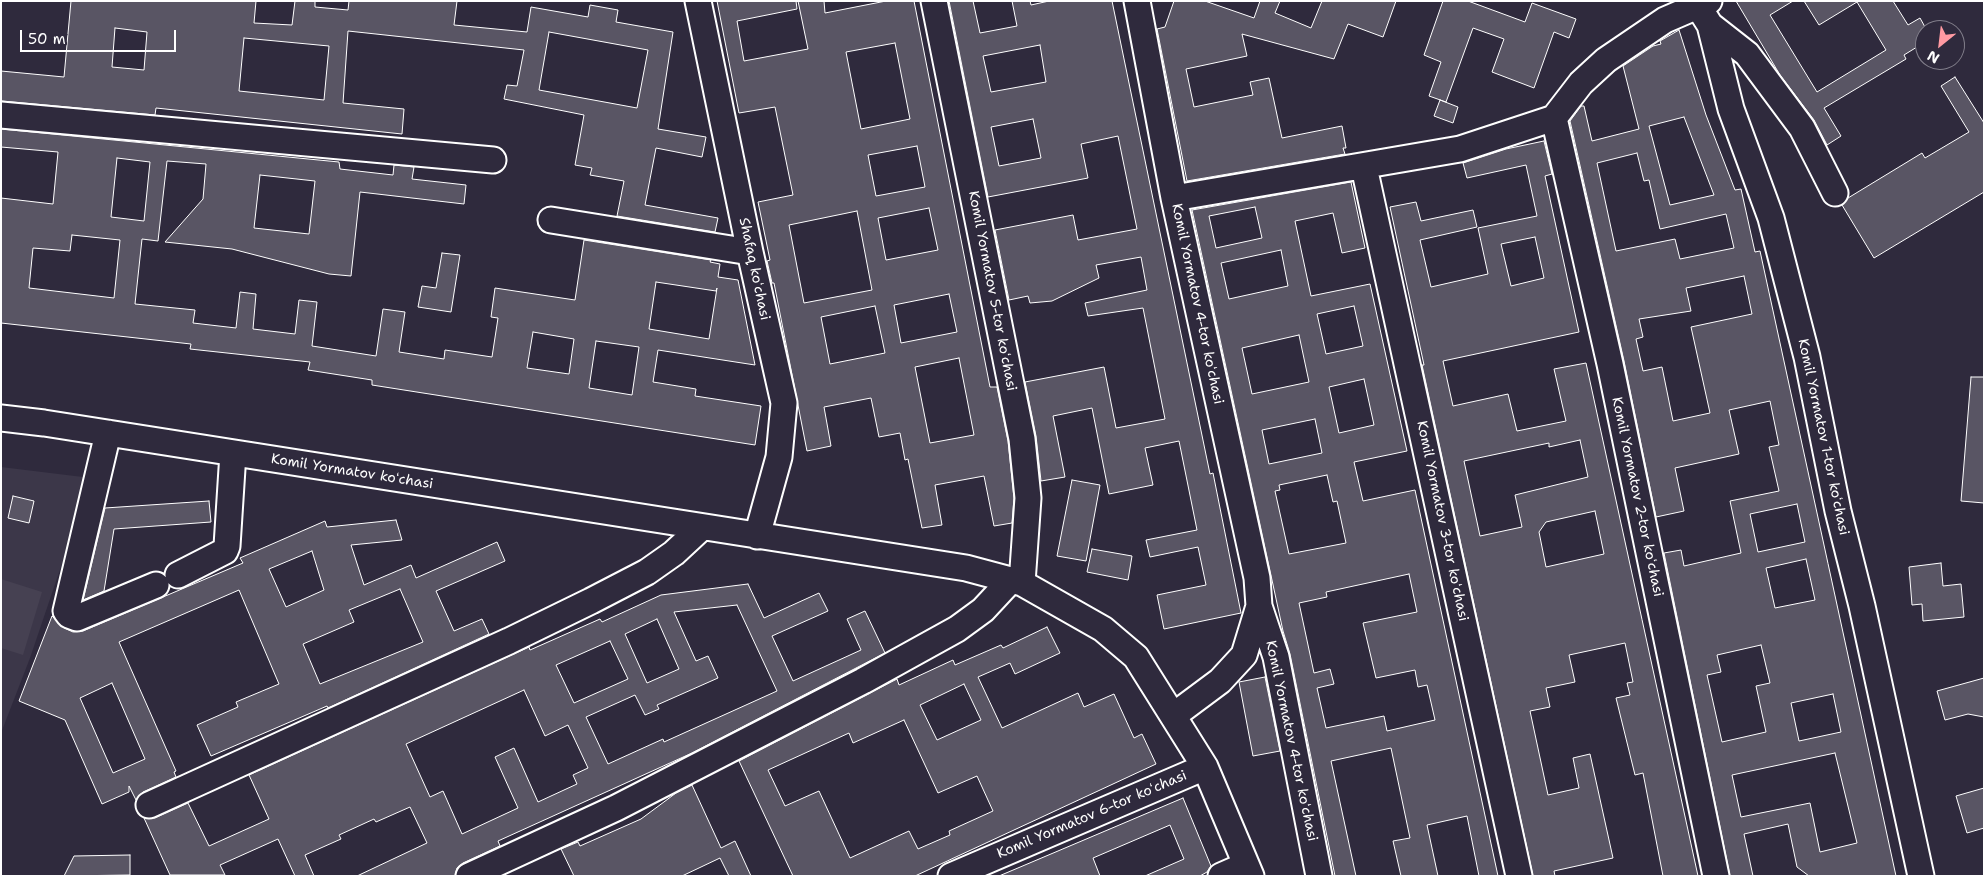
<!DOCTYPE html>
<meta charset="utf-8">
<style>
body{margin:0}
#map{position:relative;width:1985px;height:877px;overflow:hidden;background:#2f2a3d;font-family:"Shantell Sans",sans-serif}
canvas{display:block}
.frame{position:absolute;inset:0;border:2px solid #fff;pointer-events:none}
.north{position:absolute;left:1915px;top:20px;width:50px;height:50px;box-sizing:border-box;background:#2f2a3d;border:1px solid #827f8b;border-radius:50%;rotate:209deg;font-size:14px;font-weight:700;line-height:20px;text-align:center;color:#fff}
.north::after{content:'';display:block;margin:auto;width:18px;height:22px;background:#ff9aa2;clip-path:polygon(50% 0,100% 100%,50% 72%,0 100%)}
.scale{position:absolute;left:20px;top:30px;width:156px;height:22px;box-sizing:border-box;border:2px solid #fff;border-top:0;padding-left:6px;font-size:15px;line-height:18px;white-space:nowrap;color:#fff;-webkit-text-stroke:4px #2f2a3d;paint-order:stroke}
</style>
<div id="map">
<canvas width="1985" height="877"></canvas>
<div class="frame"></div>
<div class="north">N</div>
<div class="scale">50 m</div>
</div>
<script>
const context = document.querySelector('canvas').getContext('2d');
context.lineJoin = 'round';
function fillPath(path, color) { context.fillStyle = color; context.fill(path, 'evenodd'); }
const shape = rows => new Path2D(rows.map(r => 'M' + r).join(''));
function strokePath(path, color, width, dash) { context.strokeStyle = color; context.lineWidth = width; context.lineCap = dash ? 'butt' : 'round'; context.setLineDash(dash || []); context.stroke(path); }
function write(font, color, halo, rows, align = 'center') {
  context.font = font + ' "Shantell Sans",sans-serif'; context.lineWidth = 4; context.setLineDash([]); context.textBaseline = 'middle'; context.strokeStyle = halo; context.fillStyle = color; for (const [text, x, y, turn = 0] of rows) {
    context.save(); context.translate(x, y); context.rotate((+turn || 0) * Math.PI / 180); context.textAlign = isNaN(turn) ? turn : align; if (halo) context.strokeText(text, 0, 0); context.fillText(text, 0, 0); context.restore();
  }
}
const built = shape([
 [1,467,91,478,30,658,1,733]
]);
const green = shape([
 [1,579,42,592,23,655,1,648]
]);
const building = shape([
 [71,1,256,1,254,23,292,25,295,1,315,1,315,7,348,10,349,1,457,1,454,25,527,32,531,7,588,17,590,5,618,10,616,22,673,32,658,129,706,137,702,157,656,148,645,205,718,218,715,232,617,216,624,181,590,175,592,168,575,165,584,115,504,99,507,85,517,86,524,50,348,31,343,103,404,109,402,134,156,108,155,115,1,101,1,71,64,77,71,1],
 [115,28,147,32,144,70,112,67,115,28],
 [549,32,648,50,637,108,539,90,549,32],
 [244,38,329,46,324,100,239,91,244,38],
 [717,1,796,1,797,9,737,21,744,61,808,49,798,1,824,1,825,13,886,1,914,1,990,387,997,387,1008,441,1014,498,1012,523,994,526,984,476,935,485,942,525,922,528,908,459,905,460,900,433,879,437,871,398,824,407,831,446,807,451,774,283,772,283,767,261,770,260,758,202,793,195,775,107,739,113,717,1],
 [895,43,910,119,861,129,846,52,895,43],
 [917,146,925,187,876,196,868,155,917,146],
 [929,208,938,250,886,260,878,218,929,208],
 [857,211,872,290,804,303,789,225,857,211],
 [949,294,957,332,901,343,894,305,949,294],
 [875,306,885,353,830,364,821,317,875,306],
 [959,358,974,435,930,443,915,367,959,358],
 [949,1,973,1,980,33,1017,26,1012,1,1030,1,1031,5,1049,1,1112,1,1210,474,1213,473,1241,613,1164,629,1157,595,1206,585,1198,547,1150,557,1146,540,1197,530,1179,441,1145,448,1153,485,1109,494,1092,408,1053,416,1065,477,1041,481,1036,436,1025,382,1104,367,1116,428,1165,419,1143,308,1088,316,1085,303,1147,290,1141,257,1096,265,1099,278,1052,301,1030,303,1028,296,1009,300,995,230,1073,215,1078,240,1137,229,1118,136,1081,144,1088,178,988,197,949,1],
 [1040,45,1046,82,991,92,983,56,1040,45],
 [1033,119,1041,158,999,166,991,127,1033,119],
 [1174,1,1205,1,1254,18,1260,1,1280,1,1275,13,1311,28,1322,1,1396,1,1383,37,1348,24,1334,59,1242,34,1247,56,1186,69,1194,107,1253,95,1250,82,1269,78,1282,138,1342,126,1346,148,1343,148,1345,154,1187,181,1157,29,1165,27,1174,1],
 [1443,1,1468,1,1525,22,1532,3,1576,19,1569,38,1554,32,1534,88,1492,72,1504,39,1473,28,1446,102,1429,96,1441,62,1424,55,1443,1],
 [1736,1,1793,1,1770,15,1817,92,1886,50,1857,2,1819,25,1804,1,1893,1,1908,25,1920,18,1925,27,1925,42,1904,55,1906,59,1824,108,1841,136,1827,145,1814,120,1780,75,1736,1],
 [1679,30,1706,115,1735,190,1741,189,1755,252,1760,251,1896,876,1809,876,1797,867,1788,824,1744,834,1753,876,1730,876,1664,553,1681,550,1684,566,1741,553,1730,501,1779,491,1769,447,1779,445,1770,401,1729,410,1739,454,1675,468,1684,511,1656,517,1624,361,1570,121,1581,106,1584,106,1592,141,1639,129,1623,66,1653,46,1661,44,1660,41,1679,30],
 [1684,117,1714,195,1670,205,1649,126,1684,117],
 [1637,153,1644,181,1649,180,1660,229,1726,214,1734,248,1680,259,1675,239,1616,251,1597,163,1637,153],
 [1744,276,1752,314,1691,327,1710,413,1673,421,1662,367,1643,371,1636,339,1643,337,1639,319,1691,311,1686,288,1744,276],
 [1797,504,1805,542,1758,552,1750,514,1797,504],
 [1806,559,1815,600,1775,608,1766,568,1806,559],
 [1761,645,1770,683,1756,686,1766,732,1722,742,1707,675,1721,672,1717,655,1761,645],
 [1833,694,1841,732,1799,741,1791,703,1833,694],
 [1835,753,1857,843,1820,852,1810,803,1741,817,1732,775,1835,753],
 [1955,77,1984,123,1984,192,1874,258,1842,205,1848,198,1922,153,1925,158,1969,132,1941,86,1955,77],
 [1440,100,1458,107,1453,123,1434,116,1440,100],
 [1,129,339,162,340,169,393,175,394,165,414,167,412,179,466,185,464,204,360,192,351,276,329,274,232,249,165,242,203,199,206,164,167,161,158,241,142,239,135,304,195,310,193,323,236,328,240,292,256,294,253,329,295,334,299,300,317,302,312,346,376,356,383,309,405,312,399,352,444,359,445,350,492,357,498,318,491,317,495,288,575,300,584,240,711,260,710,262,720,264,718,277,738,280,755,365,658,350,653,382,696,389,695,396,761,406,755,445,372,385,372,380,308,370,310,362,190,349,191,344,1,323,1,198,53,204,58,152,1,147,1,129],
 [117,158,150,162,144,221,111,217,117,158],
 [260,175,315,181,309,234,254,228,260,175],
 [72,235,120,240,114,298,29,288,33,248,70,251,72,235],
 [656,282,716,291,717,288,709,339,649,329,656,282],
 [533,332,574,339,569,374,527,368,533,332],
 [596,341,639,347,632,395,589,388,596,341],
 [1544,141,1552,174,1545,176,1579,332,1443,361,1453,406,1508,394,1517,431,1566,421,1554,369,1586,363,1698,876,1663,876,1643,773,1635,775,1616,698,1630,695,1627,683,1633,682,1625,643,1569,655,1575,682,1546,688,1550,707,1530,711,1548,795,1579,788,1573,758,1590,754,1613,858,1554,871,1555,876,1533,876,1422,365,1424,365,1390,207,1416,202,1421,221,1473,210,1477,227,1420,240,1431,287,1488,274,1478,228,1537,216,1526,165,1467,178,1463,163,1506,149,1544,141],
 [1535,237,1544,278,1511,286,1501,244,1535,237],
 [1580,440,1588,477,1515,495,1522,527,1480,536,1464,461,1549,443,1549,447,1580,440],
 [1595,511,1604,554,1546,567,1539,532,1546,522,1595,511],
 [1351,182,1365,248,1342,253,1333,213,1295,221,1311,296,1370,284,1407,451,1354,462,1363,501,1415,490,1498,876,1479,876,1467,816,1427,825,1438,876,1401,876,1393,841,1410,838,1391,748,1331,761,1356,876,1335,876,1290,654,1283,631,1192,210,1351,182],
 [1255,207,1262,238,1216,248,1209,216,1255,207],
 [1281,250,1288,286,1229,299,1221,263,1281,250],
 [1354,306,1363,346,1326,354,1317,314,1354,306],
 [1299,335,1309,382,1252,394,1242,348,1299,335],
 [1364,379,1374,425,1339,433,1329,387,1364,379],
 [1315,419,1322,453,1269,464,1262,430,1315,419],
 [1327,475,1333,502,1337,501,1346,543,1289,554,1275,491,1280,490,1279,485,1327,475],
 [1409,574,1417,612,1363,623,1376,678,1415,670,1418,687,1427,685,1435,720,1387,731,1384,716,1326,728,1317,688,1334,684,1330,669,1314,673,1299,603,1327,597,1326,592,1409,574],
 [442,253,460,255,451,312,418,307,422,286,436,288,442,253],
 [1971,377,1984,377,1984,503,1961,501,1971,377],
 [1072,480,1100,485,1086,561,1057,556,1072,480],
 [13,496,34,501,29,523,8,518,13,496],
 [209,501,211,522,114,529,104,591,83,600,105,508,209,501],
 [396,520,402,540,351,545,364,585,411,565,416,578,497,542,505,561,436,591,454,631,482,619,489,634,328,708,327,706,211,756,197,725,238,707,236,702,279,684,239,590,119,642,176,771,174,772,176,777,143,792,136,800,129,786,129,792,102,804,65,720,19,701,52,616,64,628,73,632,83,631,243,563,240,558,325,521,327,527,396,520],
 [312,551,324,590,286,607,269,569,312,551],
 [400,589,423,642,320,684,303,644,354,622,349,610,400,589],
 [112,683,145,759,113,773,80,698,112,683],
 [1092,549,1132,556,1128,580,1087,572,1092,549],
 [1941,563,1943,586,1961,584,1964,617,1923,621,1922,604,1912,605,1909,567,1941,563],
 [748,584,764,618,819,593,828,611,772,636,793,681,861,650,847,619,865,611,885,653,692,753,498,841,500,846,463,863,457,868,455,876,357,876,427,843,410,807,376,822,374,819,339,835,341,839,305,855,314,876,295,876,278,839,220,865,225,875,170,875,144,818,155,818,188,803,209,846,269,819,249,775,529,647,530,650,600,619,602,622,661,595,748,584],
 [737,605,777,691,664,742,663,739,608,764,586,717,635,695,645,715,659,709,657,705,718,678,708,656,696,661,674,612,737,605],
 [657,619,679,669,647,683,625,634,657,619],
 [610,641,628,679,574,703,556,665,610,641],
 [524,690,545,736,568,725,588,768,573,775,577,784,538,802,514,748,495,757,518,808,462,834,443,791,430,797,406,744,524,690],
 [1047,627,1060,653,1015,674,1010,663,978,677,1002,728,1078,693,1084,707,1114,694,1134,738,1142,734,1156,764,915,876,793,876,739,761,897,679,899,685,953,660,955,665,1001,645,1003,648,1047,627],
 [964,684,981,720,937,740,920,705,964,684],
 [904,720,938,793,977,776,993,811,949,831,950,835,918,849,909,831,850,858,819,791,785,806,768,770,849,733,853,743,904,720],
 [1265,677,1280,751,1253,756,1239,682,1265,677],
 [1984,678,1984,717,1968,714,1945,720,1937,691,1984,678],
 [692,785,721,848,735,841,751,876,729,876,720,858,682,876,574,876,561,849,578,842,580,846,641,819,676,793,692,785],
 [1984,788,1984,828,1967,833,1956,796,1984,788],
 [1183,798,1211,866,1207,872,1200,876,1145,876,1184,859,1170,825,1093,858,1100,876,999,876,1183,798],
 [130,855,130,875,64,876,74,856,130,855]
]);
const minor = shape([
 [698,1,750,252,784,403,779,457,757,536],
 [934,1,1022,439,1028,498,1022,583],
 [1137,1,1174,198,1257,578,1259,606,1244,655,1220,681,1173,716],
 [1698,6,1710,25,1731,109,1771,218,1807,357,1838,511,1862,606,1921,876],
 [1710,25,1747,54,1802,128,1835,193],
 [1,115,493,160],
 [1554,118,1610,364,1716,876],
 [1364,167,1519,876],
 [1174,198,1460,149,1554,118,1581,83,1606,60,1665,20,1709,1],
 [551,220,750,252],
 [1,418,44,423,966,568,1022,583,1103,629,1136,657,1205,767,1251,876],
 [108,433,66,611,69,615,77,618,156,585],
 [178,575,225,551,227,546,233,453],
 [1259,606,1276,657,1319,876],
 [149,805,509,641,591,601,647,572,674,553,702,527],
 [469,876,616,808,863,681,957,629,983,610,1010,581],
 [951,876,1205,767],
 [1221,876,1246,865]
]);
const streetNames = [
 ["Shafaq koʻchasi",754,269,78],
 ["Komil Yormatov 5-tor koʻchasi",992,291,79],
 ["Komil Yormatov 4-tor koʻchasi",1197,304,78],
 ["Komil Yormatov 1-tor koʻchasi",1823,437,78],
 ["Komil Yormatov koʻchasi",352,472,9],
 ["Komil Yormatov 2-tor koʻchasi",1637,497,78],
 ["Komil Yormatov 3-tor koʻchasi",1442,521,78],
 ["Komil Yormatov 4-tor koʻchasi",1291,741,78],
 ["Komil Yormatov 6-tor koʻchasi",1092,815,-23]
];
fillPath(built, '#3c3749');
fillPath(green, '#464152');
fillPath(building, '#595564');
strokePath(building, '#fff', 1);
strokePath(minor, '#fff', 29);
strokePath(minor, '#2f2a3d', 25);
write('14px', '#fff', '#2f2a3d', streetNames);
</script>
